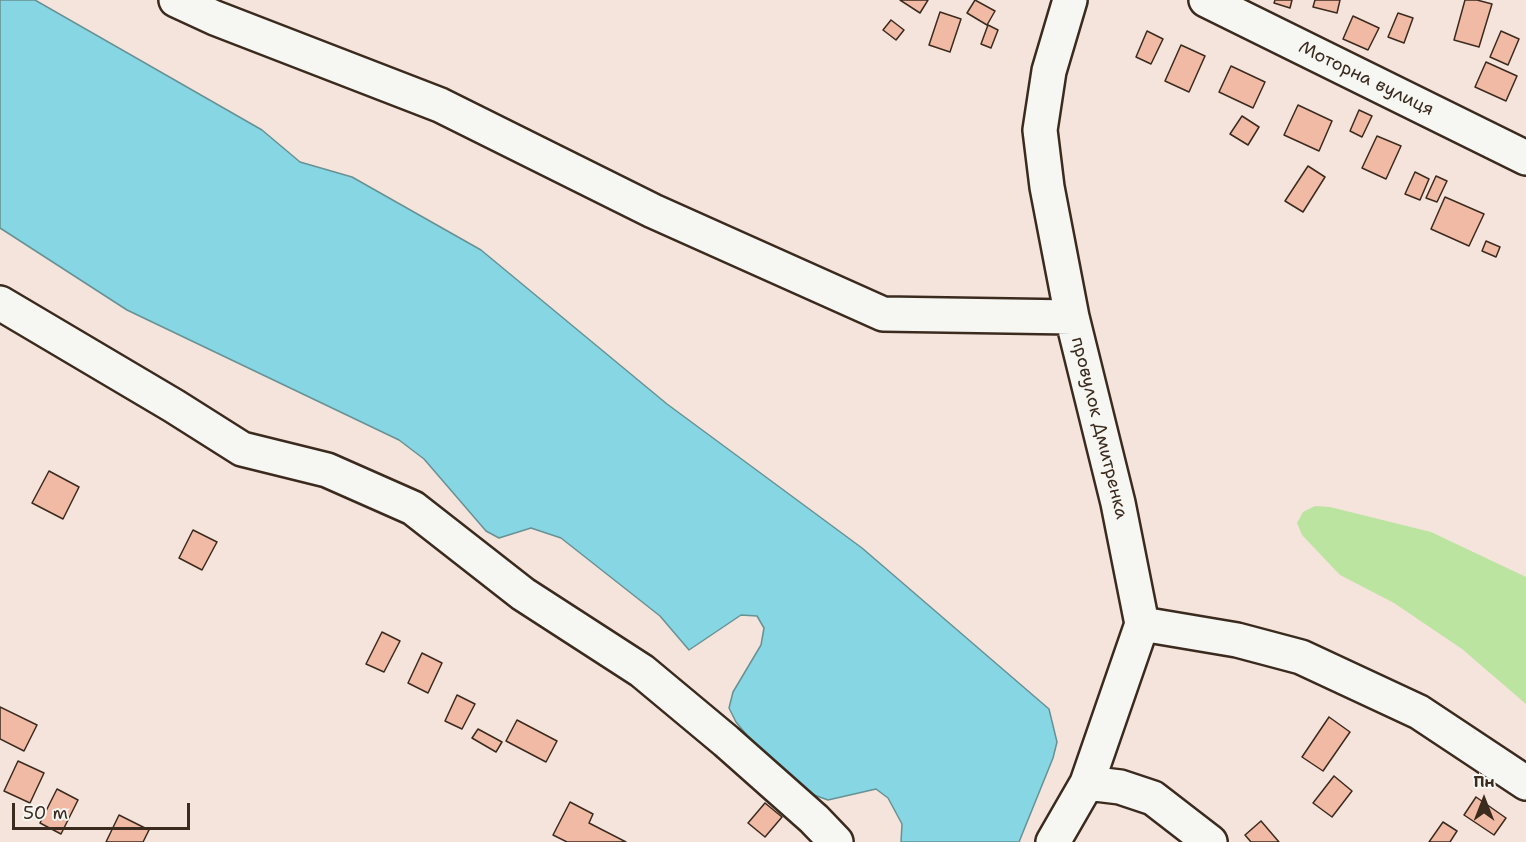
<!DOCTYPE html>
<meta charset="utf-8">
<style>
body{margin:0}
#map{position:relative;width:1526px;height:842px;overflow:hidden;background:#f4e4db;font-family:"Shantell Sans",sans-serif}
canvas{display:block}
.north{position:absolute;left:1454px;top:770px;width:60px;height:60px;-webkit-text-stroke:4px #f6f6f2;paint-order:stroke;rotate:0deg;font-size:16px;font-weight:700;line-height:24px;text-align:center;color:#3b2a1e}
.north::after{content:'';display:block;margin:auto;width:21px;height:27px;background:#3b2a1e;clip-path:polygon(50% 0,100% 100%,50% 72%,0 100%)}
.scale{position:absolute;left:12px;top:803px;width:178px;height:27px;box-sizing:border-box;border:3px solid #3b2a1e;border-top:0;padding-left:8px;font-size:18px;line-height:21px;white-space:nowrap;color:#3b2a1e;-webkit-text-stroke:4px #f6f6f2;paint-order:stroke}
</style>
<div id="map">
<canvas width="1526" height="842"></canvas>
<div class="north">Пн</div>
<div class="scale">50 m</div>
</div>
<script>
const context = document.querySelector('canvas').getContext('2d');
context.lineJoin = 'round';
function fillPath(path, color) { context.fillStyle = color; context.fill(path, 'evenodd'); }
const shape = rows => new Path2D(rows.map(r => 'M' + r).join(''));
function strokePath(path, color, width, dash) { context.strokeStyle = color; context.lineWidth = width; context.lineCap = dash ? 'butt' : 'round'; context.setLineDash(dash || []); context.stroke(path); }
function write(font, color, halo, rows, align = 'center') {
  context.font = font + ' "Shantell Sans",sans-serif'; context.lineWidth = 6; context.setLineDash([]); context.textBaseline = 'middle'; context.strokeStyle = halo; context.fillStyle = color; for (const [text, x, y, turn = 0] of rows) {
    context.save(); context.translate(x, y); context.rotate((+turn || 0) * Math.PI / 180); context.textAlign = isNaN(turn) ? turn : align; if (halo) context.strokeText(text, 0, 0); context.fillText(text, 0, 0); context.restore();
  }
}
const green = shape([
 [1315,506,1330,507,1431,532,1526,577,1526,704,1462,649,1394,603,1340,575,1302,535,1297,523,1303,512]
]);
const water = shape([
 [0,0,35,0,262,130,300,162,352,177,481,250,667,404,862,548,1049,709,1057,742,1053,758,1019,842,901,842,902,824,888,798,876,789,828,800,814,795,764,756,736,722,729,708,733,692,761,645,764,628,757,616,741,615,689,650,660,616,561,538,531,528,499,538,486,531,424,459,399,440,127,310,0,228,0,0]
]);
const building = shape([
 [900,0,928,0,920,13,900,0],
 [975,0,995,11,987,25,967,13,975,0],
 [1275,0,1292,0,1290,8,1274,3,1275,0],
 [1315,0,1340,0,1337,13,1313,7,1315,0],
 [1465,0,1477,0,1492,4,1479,47,1454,40,1465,0],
 [940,12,961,19,950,52,929,45,940,12],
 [1398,13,1413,18,1404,43,1388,37,1398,13],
 [1353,16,1379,28,1368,50,1343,39,1353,16],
 [891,20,904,30,896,40,883,30,891,20],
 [988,25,998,30,991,48,981,44,988,25],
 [1147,31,1163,39,1151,64,1136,57,1147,31],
 [1501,31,1519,39,1508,65,1490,57,1501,31],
 [1181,45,1205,56,1189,92,1165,81,1181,45],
 [1486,62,1517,76,1506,101,1475,87,1486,62],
 [1231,66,1265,82,1253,108,1219,92,1231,66],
 [1298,105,1332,121,1319,151,1284,135,1298,105],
 [1359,110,1372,116,1362,137,1350,131,1359,110],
 [1242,116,1259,127,1248,145,1230,134,1242,116],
 [1377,136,1401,146,1386,179,1362,168,1377,136],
 [1308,166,1325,177,1303,212,1285,201,1308,166],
 [1415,172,1429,179,1420,200,1405,194,1415,172],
 [1436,176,1447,181,1437,202,1426,198,1436,176],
 [1445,197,1484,214,1469,246,1431,229,1445,197],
 [1486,241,1500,247,1496,257,1482,251,1486,241],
 [49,471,79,487,63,519,32,503,49,471],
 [193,530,217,542,202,570,179,558,193,530],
 [382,632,400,641,384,672,366,664,382,632],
 [422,653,442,663,428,693,408,683,422,653],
 [457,695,475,704,462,729,445,721,457,695],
 [0,707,37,725,24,751,0,739,0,707],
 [1329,717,1350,732,1323,771,1302,757,1329,717],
 [517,720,557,741,546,762,506,741,517,720],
 [478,729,502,742,496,752,472,738,478,729],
 [18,761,44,773,30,803,4,791,18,761],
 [1334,776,1352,791,1332,817,1313,803,1334,776],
 [57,789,78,800,61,834,40,823,57,789],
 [1476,797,1506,818,1494,835,1464,815,1476,797],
 [570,802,593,814,589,823,626,842,567,842,553,835,570,802],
 [765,803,782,817,765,837,748,823,765,803],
 [119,815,149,830,143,842,106,842,119,815],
 [1261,821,1279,842,1251,842,1245,835,1261,821],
 [1443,822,1457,831,1450,842,1429,842,1443,822]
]);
const minor = shape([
 [176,0,215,18,440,105,653,211,883,314,1072,317],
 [1206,0,1526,158],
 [0,303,174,406,242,449,327,470,413,508,523,594,642,671,726,741,814,819,836,842],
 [1142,624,1237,640,1301,657,1419,712,1526,783],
 [1087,783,1120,787,1153,798,1210,842],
 [1053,842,1087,783,1142,624,1118,503,1072,317,1047,187,1040,130,1049,71,1070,0]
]);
const streetNames = [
 ["Моторна вулиця",1366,79,26],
 ["провулок Дмитренка",1099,428,76]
];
fillPath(green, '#bbe4a1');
fillPath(water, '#86d6e3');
strokePath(water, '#689194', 1.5);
fillPath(building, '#f1baa5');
strokePath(building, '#3b2a1e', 1.5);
strokePath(minor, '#3b2a1e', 38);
strokePath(minor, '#f6f6f2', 33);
write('18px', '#3b2a1e', '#f6f6f2', streetNames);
</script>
